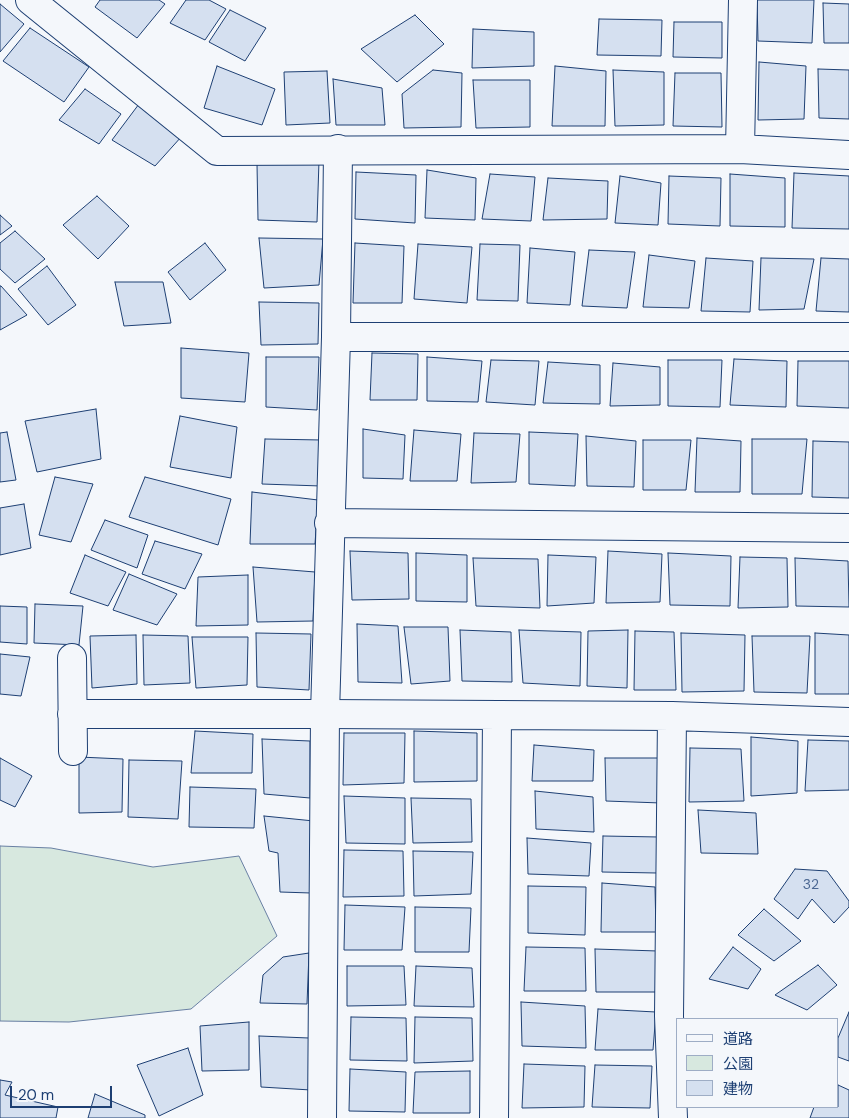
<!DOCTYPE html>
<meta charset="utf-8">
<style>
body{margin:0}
#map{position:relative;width:849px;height:1118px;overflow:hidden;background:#f4f7fb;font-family:"DM Sans","Noto Sans JP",sans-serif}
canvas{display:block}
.legend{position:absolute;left:676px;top:1018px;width:162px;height:90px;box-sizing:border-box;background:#f4f7fb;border:1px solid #9eadc5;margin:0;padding:6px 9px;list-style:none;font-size:15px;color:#1d3f73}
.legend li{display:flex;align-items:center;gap:10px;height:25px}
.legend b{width:25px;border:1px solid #9eadc5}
.scale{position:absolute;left:10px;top:1086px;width:102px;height:22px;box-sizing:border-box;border:2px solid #1d3f73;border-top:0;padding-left:6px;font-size:15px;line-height:18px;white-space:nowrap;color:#1d3f73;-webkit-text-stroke:4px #f4f7fb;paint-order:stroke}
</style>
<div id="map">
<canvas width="849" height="1118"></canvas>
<ul class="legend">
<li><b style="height:6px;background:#f4f7fb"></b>道路</li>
<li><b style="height:14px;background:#d7e8df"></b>公園</li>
<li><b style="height:14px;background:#d5e0f0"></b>建物</li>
</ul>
<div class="scale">20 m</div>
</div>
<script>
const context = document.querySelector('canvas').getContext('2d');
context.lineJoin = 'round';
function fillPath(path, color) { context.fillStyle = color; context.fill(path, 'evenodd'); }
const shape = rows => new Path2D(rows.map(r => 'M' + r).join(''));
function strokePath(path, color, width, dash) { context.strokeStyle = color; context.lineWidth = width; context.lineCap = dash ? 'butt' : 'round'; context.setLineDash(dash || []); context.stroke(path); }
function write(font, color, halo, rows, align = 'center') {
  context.font = font + ' "DM Sans",sans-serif'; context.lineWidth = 4; context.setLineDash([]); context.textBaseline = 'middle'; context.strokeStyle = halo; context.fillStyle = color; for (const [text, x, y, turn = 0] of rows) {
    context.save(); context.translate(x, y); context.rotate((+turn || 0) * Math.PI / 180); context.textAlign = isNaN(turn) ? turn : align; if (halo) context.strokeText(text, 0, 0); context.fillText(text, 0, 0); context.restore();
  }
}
const green = shape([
 [0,846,51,848,153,867,239,856,277,936,191,1009,69,1022,0,1021,0,846]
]);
const building = shape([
 [100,0,159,0,165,4,137,38,95,7,100,0],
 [186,0,209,0,226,9,205,40,170,23,186,0],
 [757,0,814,0,812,43,758,41,757,0],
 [823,3,849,4,849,43,824,43,823,3],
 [0,4,24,24,0,52,0,4],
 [230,10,266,28,245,61,209,42,230,10],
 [415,15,444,44,397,82,361,49,415,15],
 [599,19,662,20,661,56,597,55,599,19],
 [674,22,722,22,722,58,673,57,674,22],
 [30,28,89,67,64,102,3,61,30,28],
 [473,29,534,32,534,66,472,68,473,29],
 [759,62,806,66,804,119,758,120,759,62],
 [217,66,275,89,262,125,204,108,217,66],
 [555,66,606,71,605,126,552,126,555,66],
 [818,69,849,70,849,119,819,118,818,69],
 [433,70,462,73,461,127,404,128,402,94,433,70],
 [613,70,664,72,664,125,615,126,613,70],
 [327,71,330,123,286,125,284,72,327,71],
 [675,73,721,73,722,127,673,126,675,73],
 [333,79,382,88,385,125,336,125,333,79],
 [473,80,530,80,530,127,476,128,473,80],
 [85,89,121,114,99,144,59,120,85,89],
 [139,104,182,136,155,166,112,140,139,104],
 [319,161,317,222,258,220,257,164,319,161],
 [427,170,476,178,475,220,425,218,427,170],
 [356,172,416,175,415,223,355,219,356,172],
 [794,173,849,176,849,229,792,228,794,173],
 [490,174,535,177,531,221,482,219,490,174],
 [730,174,785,178,785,227,730,226,730,174],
 [620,176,661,183,658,225,615,223,620,176],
 [669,176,721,178,720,226,668,224,669,176],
 [548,178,608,181,607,219,543,220,548,178],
 [97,196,129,226,98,259,63,225,97,196],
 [0,215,12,226,0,235,0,215],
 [15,231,45,259,15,283,0,269,0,243,15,231],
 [259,238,323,239,319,285,264,288,259,238],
 [205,243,226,270,190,300,168,272,205,243],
 [355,243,404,246,402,303,353,303,355,243],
 [418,244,472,247,467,303,414,299,418,244],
 [480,244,520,245,518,301,477,300,480,244],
 [530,248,575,252,570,305,527,303,530,248],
 [589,250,635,252,627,308,582,306,589,250],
 [649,255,695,261,689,308,643,307,649,255],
 [706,258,753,261,750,312,701,311,706,258],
 [761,258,814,259,804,309,759,310,761,258],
 [821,258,849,259,849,312,816,311,821,258],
 [47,266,76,305,48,325,18,289,47,266],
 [115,282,163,282,171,323,124,326,115,282],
 [0,286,1,286,27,315,0,330,0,286],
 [259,302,319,303,318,344,261,345,259,302],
 [181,348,249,353,245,402,181,398,181,348],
 [372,353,418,354,417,400,370,400,372,353],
 [266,357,319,357,317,410,266,407,266,357],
 [427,357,482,361,478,402,427,401,427,357],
 [734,359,787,361,786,407,730,405,734,359],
 [491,360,539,361,535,405,486,402,491,360],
 [668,360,722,360,720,407,668,406,668,360],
 [798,361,849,361,849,408,797,406,798,361],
 [548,362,600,365,600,404,543,403,548,362],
 [613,363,660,367,660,405,610,406,613,363],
 [96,409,101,459,37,472,25,421,96,409],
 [180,416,237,427,231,478,170,467,180,416],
 [363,429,405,435,403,479,363,478,363,429],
 [414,430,461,434,457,481,410,481,414,430],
 [7,432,16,480,0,482,0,433,7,432],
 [529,432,578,434,575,486,529,484,529,432],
 [474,433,520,434,516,482,471,483,474,433],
 [586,436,636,441,634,487,587,486,586,436],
 [697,438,741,441,740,492,695,492,697,438],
 [265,439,322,440,321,486,262,484,265,439],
 [752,439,807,439,802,494,752,494,752,439],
 [643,440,691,440,686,490,643,490,643,440],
 [813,441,849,442,849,498,812,497,813,441],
 [55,477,93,484,71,542,39,535,55,477],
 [145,477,231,499,218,545,129,517,145,477],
 [252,492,318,500,315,544,250,544,252,492],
 [24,504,31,548,0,555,0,508,24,504],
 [105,520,148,535,137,568,91,550,105,520],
 [155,541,202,554,185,589,142,574,155,541],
 [350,551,408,553,409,599,352,600,350,551],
 [608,551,662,554,660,602,606,603,608,551],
 [416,553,467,555,467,602,416,601,416,553],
 [668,553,731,556,730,606,670,605,668,553],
 [85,555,126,572,108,606,70,593,85,555],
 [548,555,596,557,594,603,547,606,548,555],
 [740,557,787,558,788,607,738,608,740,557],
 [473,558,538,559,540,608,476,606,473,558],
 [795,558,848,561,849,607,796,606,795,558],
 [253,567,315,572,313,621,257,622,253,567],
 [129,574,177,594,157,625,113,610,129,574],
 [248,575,248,625,196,626,198,577,248,575],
 [35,604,83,606,79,645,34,643,35,604],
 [0,606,27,607,27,644,0,642,0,606],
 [357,624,398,626,402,683,358,682,357,624],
 [404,627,448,627,450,681,411,684,404,627],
 [460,630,511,632,512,682,462,681,460,630],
 [519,630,581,632,580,686,523,683,519,630],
 [628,630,627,688,587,686,588,631,628,630],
 [635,631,674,632,676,690,634,690,635,631],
 [256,633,311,634,309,690,257,687,256,633],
 [681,633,745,635,744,691,682,692,681,633],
 [815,633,849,635,849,694,815,694,815,633],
 [136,635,137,684,92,688,90,636,136,635],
 [143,635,188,636,190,683,144,685,143,635],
 [752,636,810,636,807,693,754,692,752,636],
 [192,637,248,637,247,685,196,688,192,637],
 [0,654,30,657,21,696,0,694,0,654],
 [195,731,253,734,252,773,191,773,195,731],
 [414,731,477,733,477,781,414,782,414,731],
 [344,733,405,733,404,783,343,785,344,733],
 [751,737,798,741,797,793,751,796,751,737],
 [262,739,310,741,310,798,264,794,262,739],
 [808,740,849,741,849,790,805,791,808,740],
 [534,745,594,750,593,781,532,781,534,745],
 [690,748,741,749,744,801,689,802,690,748],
 [79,757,123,759,122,812,79,813,79,757],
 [0,758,32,776,15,807,0,800,0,758],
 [605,758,660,758,661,803,606,801,605,758],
 [129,760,182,761,178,819,128,817,129,760],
 [190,787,256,789,254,828,189,827,190,787],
 [535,791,593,797,594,832,536,829,535,791],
 [344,796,405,798,405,844,346,843,344,796],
 [411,798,471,799,472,842,413,843,411,798],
 [698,810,756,813,758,854,701,853,698,810],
 [264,816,314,821,311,893,280,892,278,853,269,851,264,816],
 [603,836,659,837,657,873,602,872,603,836],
 [527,838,591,843,589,876,528,874,527,838],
 [344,850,403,851,404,896,343,897,344,850],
 [413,851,473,852,471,894,414,896,413,851],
 [795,869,827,871,849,901,849,907,834,923,812,899,798,919,774,899,795,869],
 [602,883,655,887,656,932,601,932,602,883],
 [528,886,586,887,585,935,528,933,528,886],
 [345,905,405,907,402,950,344,950,345,905],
 [415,907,471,908,469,952,415,952,415,907],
 [764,909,801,941,774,961,738,935,764,909],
 [526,947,585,948,586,991,524,991,526,947],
 [733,947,761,969,748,989,709,979,733,947],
 [595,949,658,951,657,992,596,992,595,949],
 [309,953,307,1004,260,1003,263,975,283,957,309,953],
 [818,965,837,985,807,1010,775,995,818,965],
 [347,966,404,966,406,1005,347,1006,347,966],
 [416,966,472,968,474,1007,414,1006,416,966],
 [521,1002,585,1006,586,1048,522,1046,521,1002],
 [598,1009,656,1012,653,1050,595,1050,598,1009],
 [849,1012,849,1061,838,1057,838,1038,849,1012],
 [351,1017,406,1018,407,1061,350,1060,351,1017],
 [415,1017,472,1018,473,1061,414,1063,415,1017],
 [249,1022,249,1070,202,1071,200,1026,249,1022],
 [259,1036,309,1038,311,1090,261,1087,259,1036],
 [188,1048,203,1095,159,1116,137,1065,188,1048],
 [524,1064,585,1066,584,1107,522,1108,524,1064],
 [595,1065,652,1066,650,1108,592,1107,595,1065],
 [350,1069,406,1072,405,1112,349,1111,350,1069],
 [470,1071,470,1113,413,1113,415,1072,470,1071],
 [0,1080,12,1082,5,1095,58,1107,56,1118,0,1118,0,1080],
 [838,1085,849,1090,849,1118,810,1118,814,1107,838,1107,838,1085],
 [95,1094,145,1115,145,1118,88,1118,95,1094]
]);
const minor = shape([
 [30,0,217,151,740,149,849,155],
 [740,149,743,0],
 [336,337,849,337],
 [72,658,73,751],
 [72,714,325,714,672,716,849,722],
 [672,716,669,1016,673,1118],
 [494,1118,497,715]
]);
const tertiary = shape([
 [329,523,849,528],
 [322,1118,325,714,336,337,338,149]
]);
const numberNames = [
 ["32",811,885]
];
fillPath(green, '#d7e8df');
strokePath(green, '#687fa3', 1);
fillPath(building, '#d5e0f0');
strokePath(building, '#1d3f73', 1);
strokePath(minor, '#1d3f73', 30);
strokePath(tertiary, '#1d3f73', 30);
strokePath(minor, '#f4f7fb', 28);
strokePath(tertiary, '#f4f7fb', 28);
write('14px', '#4b6792', null, numberNames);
</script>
